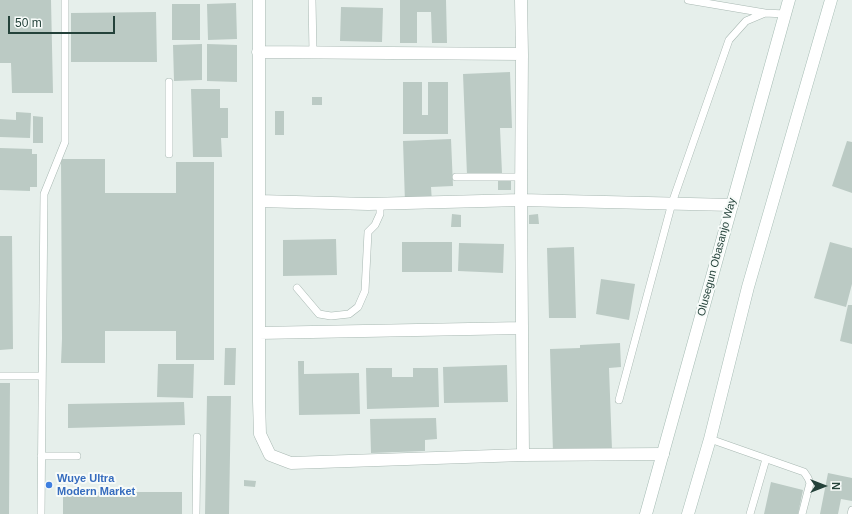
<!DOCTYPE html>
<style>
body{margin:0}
#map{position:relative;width:852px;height:514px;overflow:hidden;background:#e6efeb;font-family:Arial,sans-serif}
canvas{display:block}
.north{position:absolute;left:804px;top:466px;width:40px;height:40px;-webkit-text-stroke:3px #f7fbf9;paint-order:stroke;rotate:90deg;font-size:11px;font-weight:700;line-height:16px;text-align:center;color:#24423a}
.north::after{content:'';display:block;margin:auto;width:14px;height:18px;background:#24423a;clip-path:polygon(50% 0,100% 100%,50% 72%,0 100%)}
.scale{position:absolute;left:8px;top:16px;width:107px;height:18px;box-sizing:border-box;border:2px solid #24423a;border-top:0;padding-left:5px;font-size:12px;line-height:14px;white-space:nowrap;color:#24423a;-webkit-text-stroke:3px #f7fbf9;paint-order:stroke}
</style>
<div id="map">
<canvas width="852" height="514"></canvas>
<div class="north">N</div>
<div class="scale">50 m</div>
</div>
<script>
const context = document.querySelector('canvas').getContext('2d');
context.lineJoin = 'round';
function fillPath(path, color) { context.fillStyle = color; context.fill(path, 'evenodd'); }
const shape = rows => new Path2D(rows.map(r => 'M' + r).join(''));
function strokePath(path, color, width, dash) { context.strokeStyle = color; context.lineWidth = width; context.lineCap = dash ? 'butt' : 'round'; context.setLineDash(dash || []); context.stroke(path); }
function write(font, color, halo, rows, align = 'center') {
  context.font = font + ' Arial,sans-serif'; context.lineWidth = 4; context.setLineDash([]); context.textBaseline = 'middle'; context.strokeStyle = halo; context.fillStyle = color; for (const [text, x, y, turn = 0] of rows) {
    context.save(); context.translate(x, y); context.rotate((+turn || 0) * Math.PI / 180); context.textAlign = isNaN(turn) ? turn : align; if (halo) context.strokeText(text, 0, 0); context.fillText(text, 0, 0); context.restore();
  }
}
const building = shape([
 [0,0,51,0,53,93,12,93,11,63,0,63],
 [400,0,446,0,447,43,432,43,431,12,417,12,417,43,400,43],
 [236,3,237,39,208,40,207,4],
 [172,4,200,4,200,40,172,40],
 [341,7,383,8,382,42,340,41],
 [156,12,157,62,71,62,71,13],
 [202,44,202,80,174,81,173,45],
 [207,44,237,45,237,82,207,81],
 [510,72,512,128,500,128,502,173,467,175,463,74],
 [403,82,422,82,422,115,428,115,428,82,448,82,448,134,403,134],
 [191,89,220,89,220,108,228,108,228,138,221,138,222,157,193,157],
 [312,97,322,97,322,105,312,105],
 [275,111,284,111,284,135,275,135],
 [16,112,31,113,30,138,0,137,0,119,16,120],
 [33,116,43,117,43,143,33,143],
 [451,139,453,186,431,187,432,202,405,203,403,141],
 [847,141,852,142,852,193,832,186],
 [0,148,32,149,32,154,37,154,37,187,30,187,30,191,0,190],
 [61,159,105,159,105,193,176,193,176,162,214,162,214,360,176,360,176,331,105,331,105,363,61,363,62,339],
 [498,179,511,179,511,190,498,190],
 [452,214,461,215,461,227,451,227],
 [538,214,539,224,529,224,529,215],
 [0,236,12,236,13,349,0,350],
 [336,239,337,275,283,276,283,240],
 [402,242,452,242,452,272,402,272],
 [830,242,852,248,852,284,846,307,814,298],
 [459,243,504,244,503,273,458,271],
 [574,247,576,318,549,318,547,248],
 [601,279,635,284,629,320,596,314],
 [848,305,852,305,852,344,840,341],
 [620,343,621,367,609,368,612,450,553,453,550,349,580,348,580,345],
 [225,348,236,348,235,385,224,385],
 [298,361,304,361,304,374,359,373,360,414,299,415],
 [158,364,194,364,193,398,157,397],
 [507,365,508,402,444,403,443,367],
 [366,368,392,368,392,377,413,377,413,368,438,368,439,407,367,409],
 [0,383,10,383,9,514,0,514],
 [207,396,231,396,229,514,205,514],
 [184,402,185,425,68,428,68,404],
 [436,418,437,439,425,440,425,451,371,453,370,419],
 [828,473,852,478,852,501,841,499,838,514,820,514],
 [244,480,256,481,255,487,244,486],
 [771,482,803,490,798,514,764,514],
 [63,492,182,492,182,514,63,514]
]);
const lane = shape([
 [312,0,313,52],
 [688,0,765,13],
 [169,82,169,154],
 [456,177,522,177],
 [297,288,319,314,331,316,349,314,358,307,365,291,368,232,375,225,380,214,380,204],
 [0,376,41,376],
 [619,400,672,203,729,40,746,21,765,13,785,14],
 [710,439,804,472,808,478,810,483,802,514],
 [41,456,77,456],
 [41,514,44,194,65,142,65,0],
 [196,514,197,437],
 [750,514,766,459],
 [851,514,852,510]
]);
const street = shape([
 [259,0,259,401,260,434,270,455,291,463,523,455,663,454],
 [521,0,522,54,521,200,523,455],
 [258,52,522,54],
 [259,201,368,204,521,200,732,205],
 [259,333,522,328]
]);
const secondary = shape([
 [646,514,789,0],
 [688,514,710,439,748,287,831,0]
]);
const markers = [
 [49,485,4,"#3f7fe0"]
];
const streetNames = [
 ["Olusegun Obasanjo Way",717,257,-75]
];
const shopNames = [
 ["Wuye Ultra",57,479],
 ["Modern Market",57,492]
];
fillPath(building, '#bbcac4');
strokePath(lane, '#a8b8b2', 8);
strokePath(street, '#a8b8b2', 13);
strokePath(secondary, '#a4bbb3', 13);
strokePath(lane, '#fff', 7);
strokePath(street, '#fff', 12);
strokePath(secondary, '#fff', 12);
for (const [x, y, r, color] of markers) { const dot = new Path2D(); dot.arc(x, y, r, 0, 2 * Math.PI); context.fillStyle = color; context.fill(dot); strokePath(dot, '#f7fbf9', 1.5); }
write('11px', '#24423a', '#f7fbf9', streetNames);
write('bold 11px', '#366cbe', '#f7fbf9', shopNames, 'left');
</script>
